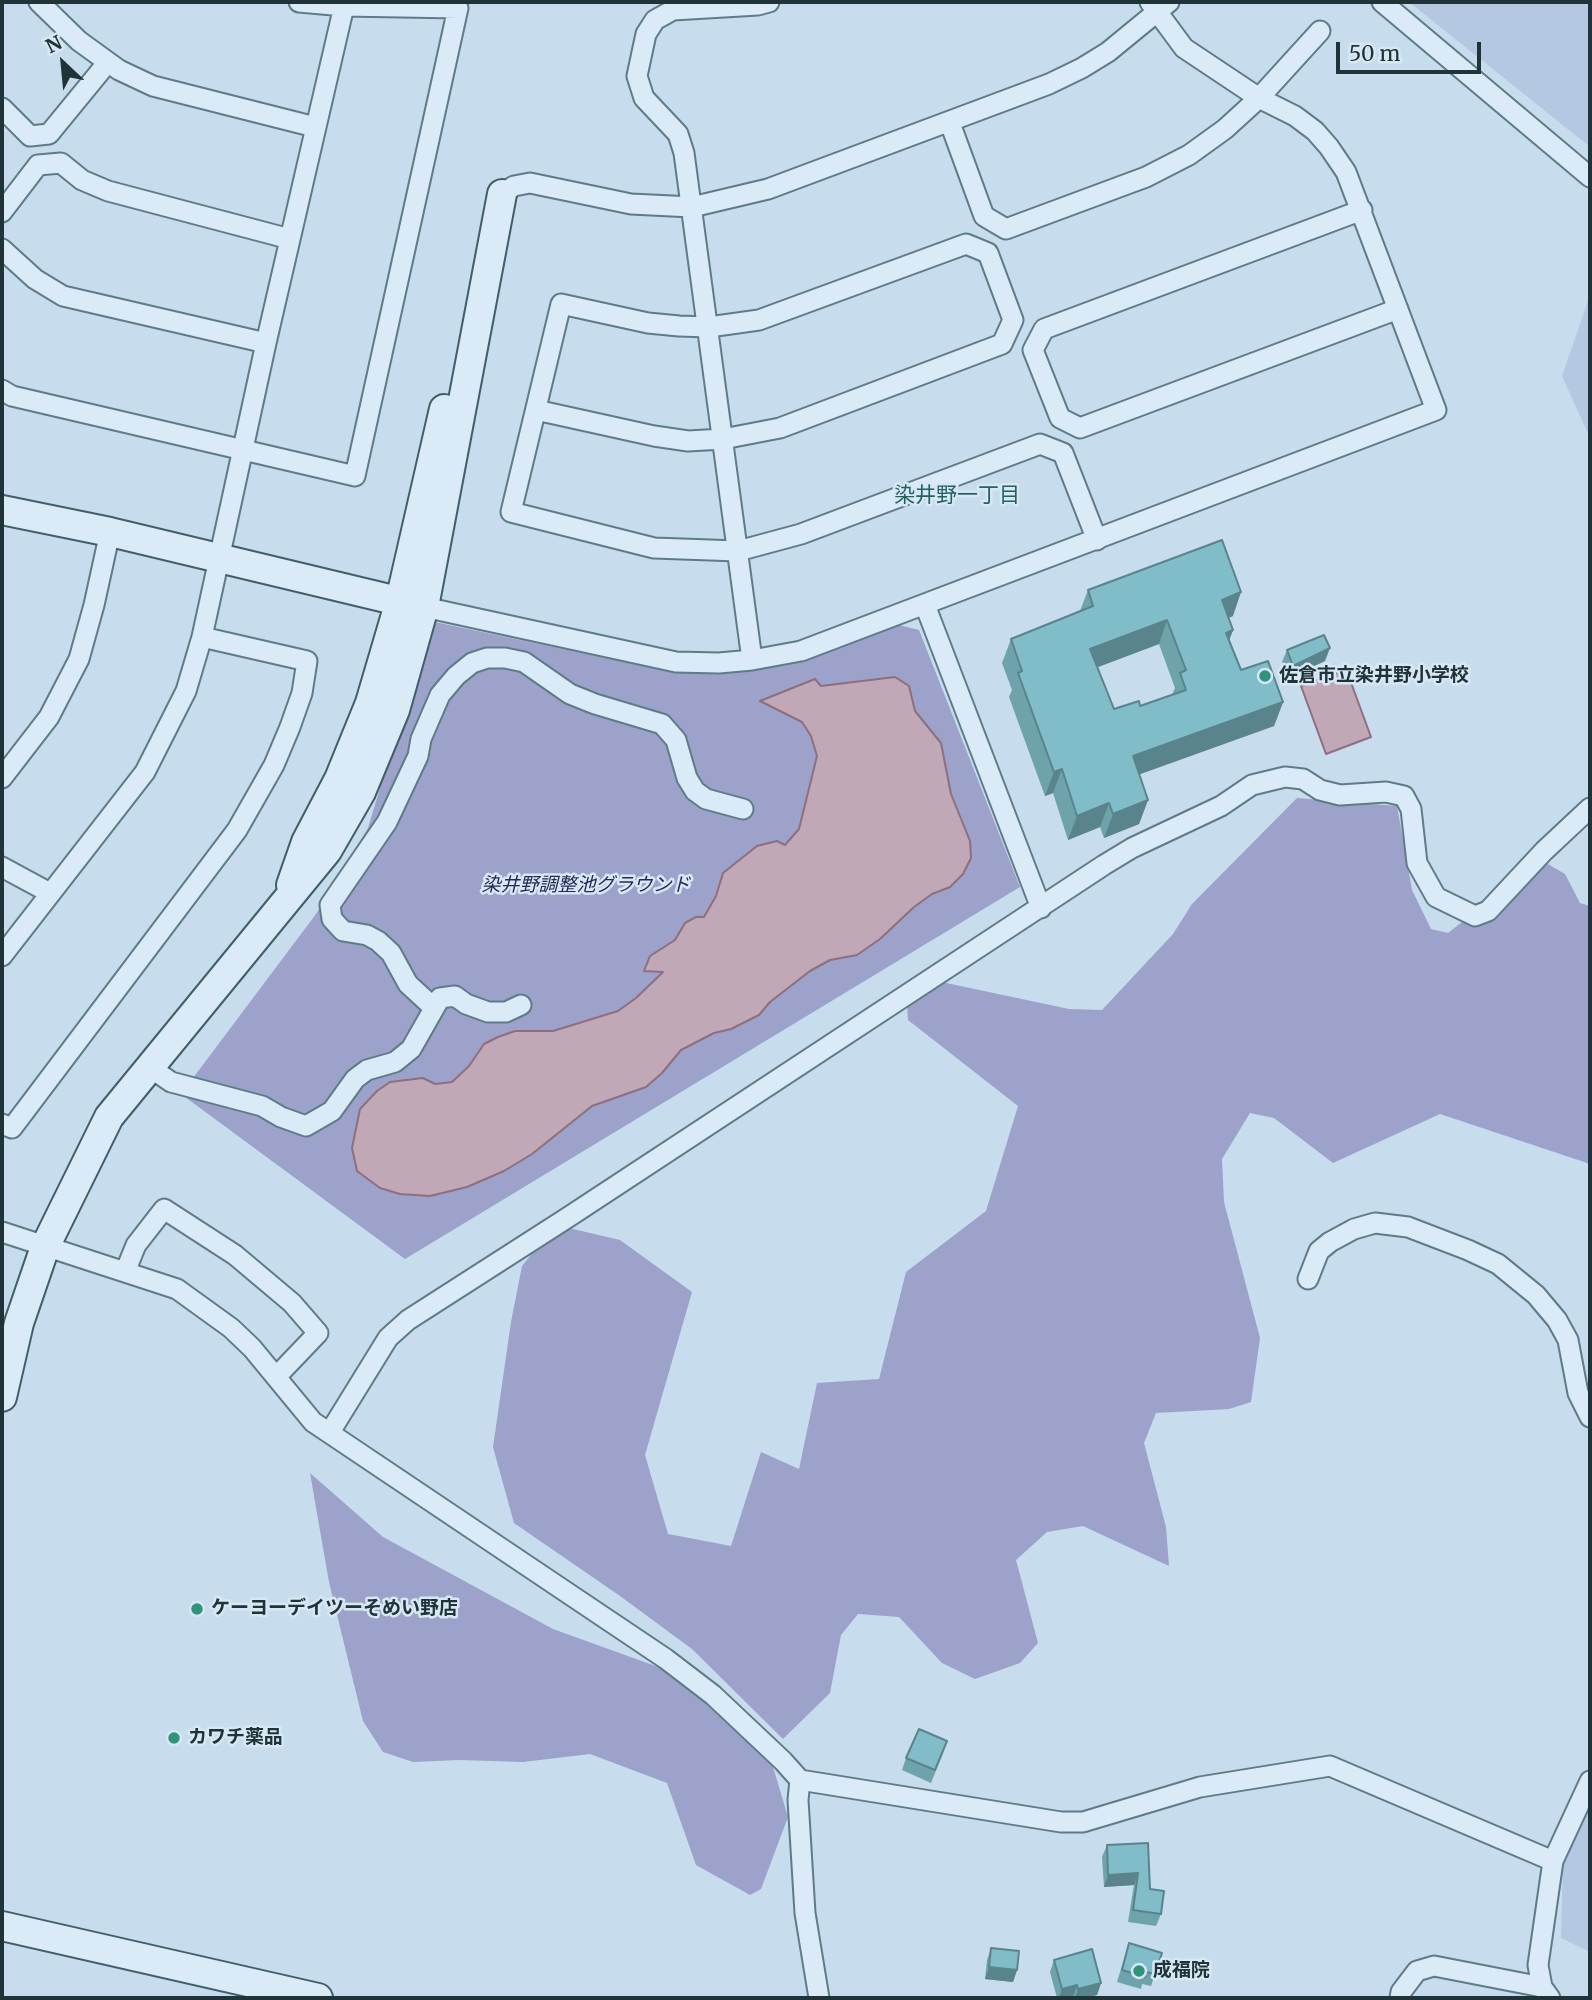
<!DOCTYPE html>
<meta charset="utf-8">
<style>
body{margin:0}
#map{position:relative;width:1592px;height:2000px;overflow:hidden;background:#c7dcec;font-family:Merriweather,serif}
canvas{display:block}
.frame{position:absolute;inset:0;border:4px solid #203338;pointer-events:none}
.north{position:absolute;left:28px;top:28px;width:70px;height:70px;-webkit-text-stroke:5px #d7e7f4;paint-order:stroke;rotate:334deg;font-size:19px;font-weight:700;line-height:28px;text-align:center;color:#203338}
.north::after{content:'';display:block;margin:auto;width:24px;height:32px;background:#203338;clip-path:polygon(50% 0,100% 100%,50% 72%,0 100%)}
.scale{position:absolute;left:1336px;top:42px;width:145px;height:32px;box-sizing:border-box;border:4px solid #203338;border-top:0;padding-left:9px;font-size:21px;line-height:24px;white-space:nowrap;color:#203338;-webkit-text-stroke:5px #d7e7f4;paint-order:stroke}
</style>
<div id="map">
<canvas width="1592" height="2000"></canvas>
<div class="frame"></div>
<div class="north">N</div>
<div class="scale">50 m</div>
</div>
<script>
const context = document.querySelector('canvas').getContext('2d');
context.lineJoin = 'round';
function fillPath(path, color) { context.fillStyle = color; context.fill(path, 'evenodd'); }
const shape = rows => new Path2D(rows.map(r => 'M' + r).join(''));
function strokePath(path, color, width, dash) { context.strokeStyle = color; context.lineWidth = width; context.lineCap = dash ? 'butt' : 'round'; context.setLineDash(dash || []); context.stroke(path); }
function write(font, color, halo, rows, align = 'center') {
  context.font = font + ' Merriweather,"Noto Sans JP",serif'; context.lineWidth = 5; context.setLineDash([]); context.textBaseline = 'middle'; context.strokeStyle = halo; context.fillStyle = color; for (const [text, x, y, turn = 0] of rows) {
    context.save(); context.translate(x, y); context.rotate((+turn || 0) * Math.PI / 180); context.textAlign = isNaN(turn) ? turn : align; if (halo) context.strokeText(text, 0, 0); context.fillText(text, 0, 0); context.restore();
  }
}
const farmland = shape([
 [1409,2,1590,2,1590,147],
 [1590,295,1590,438,1562,376],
 [1590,1798,1590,1952,1561,1938,1563,1858]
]);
const green = shape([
 [430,621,672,672,762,669,899,625,919,630,1020,887,405,1259,181,1094,316,914,368,828],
 [1297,798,1397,806,1412,890,1431,929,1448,933,1541,860,1565,874,1580,903,1590,906,1590,1164,1440,1114,1333,1163,1274,1118,1250,1113,1222,1159,1224,1202,1260,1338,1251,1402,1229,1409,1156,1413,1144,1443,1166,1527,1169,1566,1083,1526,1047,1532,1016,1560,1038,1643,1020,1663,975,1679,942,1663,899,1617,858,1614,841,1635,830,1693,783,1739,692,1649,620,1596,514,1523,493,1447,511,1322,522,1266,548,1234,573,1229,620,1240,692,1292,645,1455,668,1534,731,1546,761,1452,799,1469,817,1383,879,1379,906,1272,986,1211,1018,1106,908,1020,907,1005,932,980,1069,1009,1102,1010,1173,934,1192,904],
 [310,1473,383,1537,553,1629,672,1672,761,1727,788,1817,761,1889,750,1895,696,1865,667,1783,590,1754,523,1762,459,1760,413,1762,383,1752,363,1721,329,1582]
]);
const water = shape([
 [1346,669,1371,737,1326,754,1301,686,1346,669],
 [895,677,909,686,915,711,941,743,951,794,970,841,971,858,963,874,950,887,932,894,914,907,880,939,857,955,830,960,810,971,770,1002,759,1015,731,1029,714,1033,681,1050,662,1073,646,1087,592,1106,532,1154,504,1171,467,1187,430,1196,400,1194,380,1188,357,1171,352,1148,360,1109,377,1091,390,1082,423,1078,435,1084,452,1082,469,1066,484,1044,498,1037,515,1031,553,1031,618,1011,636,998,663,972,644,971,650,956,675,940,685,923,696,917,704,917,716,896,723,873,757,846,777,841,785,845,799,829,817,756,811,736,802,722,760,701,815,679,821,686,895,677]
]);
const street = shape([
 [39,2,79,41,119,70,153,86,315,127],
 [1382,2,1590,177],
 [2,108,30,136,49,134,108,62],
 [950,123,984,216,1006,229,1146,177,1189,155,1225,129,1259,98,1320,31],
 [502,194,514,186,530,183,631,204,692,207,768,189,1049,84,1082,68,1108,52,1169,2],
 [1362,210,1044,329,1033,350,1060,418,1080,428,1398,309],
 [2,212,38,165,61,163,82,180,108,191,290,239],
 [2,249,35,279,63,296,266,343],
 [2,390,12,396,355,476,458,8,344,6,299,2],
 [536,410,654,436,688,441,723,439,780,428,1002,344,1013,320,988,253,966,244,759,320,709,327,679,326,648,323,561,304,511,512,654,548,738,551,801,534,1040,444,1063,453,1097,540],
 [925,605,1041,908],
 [424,607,676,662,719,663,752,660,801,651,1436,410,1346,172,1329,147,1315,131,1295,116,1259,98,1184,48,1150,2],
 [752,660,684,153,678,134,644,98,637,76,646,34,655,20,673,10,758,5,769,2],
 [2,778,49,717,79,659,94,605,110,532],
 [2,867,50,893],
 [2,956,145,772,186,691,202,637,266,343,344,6],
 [433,1007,408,984,391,953,378,941,367,935,343,931,332,919,330,905,387,822,418,756,421,739,440,695,456,676,472,663,487,658,505,658,524,662,570,694,595,704,662,724,676,740,687,778,695,791,706,799,743,809],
 [148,1066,171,1082,262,1106,281,1117,306,1126,332,1111,355,1079,367,1070,395,1062,411,1049,440,998,455,996,466,1004,488,1012,506,1012,521,1005],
 [2,1124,12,1128,237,830,274,765,290,727,302,693,307,661,202,637],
 [2,1232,177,1289,231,1328,252,1348,313,1422,666,1659,713,1695,783,1761,800,1780,1061,1822,1083,1822,1200,1787,1330,1766,1553,1861],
 [125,1272,136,1245,164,1209,235,1255,292,1303,318,1333,276,1377],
 [1308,1279,1319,1251,1330,1242,1354,1229,1375,1223,1408,1227,1468,1250,1498,1264,1536,1295,1557,1320,1568,1340,1578,1393,1590,1417],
 [330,1432,388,1338,408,1320,567,1218,1104,865,1132,848,1221,806,1252,785,1285,777,1303,779,1320,790,1340,795,1386,792,1404,796,1411,809,1417,863,1436,897,1475,916,1488,911,1544,851,1590,808],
 [800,1780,798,1800,805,1913,819,1998],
 [1400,1998,1401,1992,1417,1971,1434,1966,1542,1987],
 [1550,1998,1542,1987,1538,1965,1553,1861,1590,1781]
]);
const secondary = shape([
 [2,510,110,532,419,606],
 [291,885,306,842,339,779,370,703,400,601,444,409],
 [2,1397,19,1323,45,1247,109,1117,327,851,361,792,395,710,424,607,502,194],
 [2,1926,318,1998]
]);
const wall = shape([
 [1088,590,1233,616,1228,618,1233,630,1229,640,1241,670,1283,702,1274,726,1139,774,1148,800,1139,824,1104,838,1100,827,1068,840,1053,793,1045,796,1009,697,1012,690,1002,663,1011,639,1080,611],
 [1159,644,1175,688,1172,695,1140,706,1114,709,1098,667],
 [1287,650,1325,661,1288,678,1282,662],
 [943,1753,931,1783,902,1770,906,1758],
 [1148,1843,1150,1889,1161,1914,1156,1926,1128,1922,1134,1885,1104,1887,1102,1857,1107,1845],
 [1129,1943,1155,1974,1151,1986,1142,1984,1141,1989,1117,1982],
 [991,1948,1017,1970,1013,1982,985,1979,987,1960],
 [1054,1960,1101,1983,1097,1995,1086,1998,1073,1998,1073,1997,1057,1998,1050,1972]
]);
const shadedWall = shape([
 [1241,592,1233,616,1213,624,1222,600],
 [1167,620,1159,644,1082,673,1090,649],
 [1233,630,1224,654,1226,633],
 [1330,648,1325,661,1288,678,1293,666],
 [1283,702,1274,726,1124,780,1133,756],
 [1062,769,1053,793,1045,796,1054,772],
 [1148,800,1139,824,1104,838,1113,814],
 [1109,803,1100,827,1068,840,1077,816],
 [1138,1873,1134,1885,1104,1887,1108,1875],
 [989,1967,1017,1970,1013,1982,985,1979],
 [1101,1983,1097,1995,1086,1998,1075,1998,1078,1989],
 [1077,1985,1073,1997,1059,1998,1062,1989]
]);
const building = shape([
 [1222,540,1241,592,1222,600,1233,630,1226,633,1241,670,1268,661,1283,702,1133,756,1148,800,1113,814,1109,803,1077,816,1062,769,1054,772,1018,673,1022,671,1011,639,1093,606,1088,590,1222,540],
 [1167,620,1186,670,1180,673,1186,690,1140,706,1139,701,1114,709,1090,649,1167,620],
 [1324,635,1330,648,1293,666,1287,650,1324,635],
 [919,1729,947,1741,935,1770,906,1758,919,1729],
 [1148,1843,1150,1889,1164,1891,1161,1914,1133,1910,1138,1873,1108,1875,1107,1845,1148,1843],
 [1129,1943,1162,1953,1155,1974,1146,1972,1145,1977,1122,1970,1129,1943],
 [991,1948,1019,1951,1017,1970,989,1967,991,1948],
 [1092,1949,1101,1983,1078,1989,1077,1985,1062,1989,1054,1960,1092,1949]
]);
const markers = [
 [1265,676,7,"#319379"],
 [197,1609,7,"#319379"],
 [174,1738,7,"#319379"],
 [1139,1971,7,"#319379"]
];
const poiNames = [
 ["佐倉市立染井野小学校",1279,676],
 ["ケーヨーデイツーそめい野店",211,1609],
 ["カワチ薬品",188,1738],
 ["成福院",1153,1971]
];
const parkNames = [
 ["染井野調整池グラウンド",586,886]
];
const neighbourhoodNames = [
 ["染井野一丁目",957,496]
];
fillPath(farmland, '#b5c8e1');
fillPath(green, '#9ca2ca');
fillPath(water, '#c0a8b6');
strokePath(water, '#8e6f7f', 2);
strokePath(street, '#5e7c87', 23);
strokePath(secondary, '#415f69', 32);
strokePath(street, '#daeaf7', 19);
strokePath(secondary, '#daeaf7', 28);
fillPath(wall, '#6ea3ac');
fillPath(shadedWall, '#5a848c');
fillPath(building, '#80bdc8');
strokePath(building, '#5a848c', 2);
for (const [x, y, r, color] of markers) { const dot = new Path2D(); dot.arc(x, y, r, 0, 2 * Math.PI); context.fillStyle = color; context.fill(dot); strokePath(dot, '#d7e7f4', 2.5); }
write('bold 19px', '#203338', '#d7e7f4', poiNames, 'left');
write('italic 19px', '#282853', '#d7e7f4', parkNames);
write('21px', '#22625f', '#d7e7f4', neighbourhoodNames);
</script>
